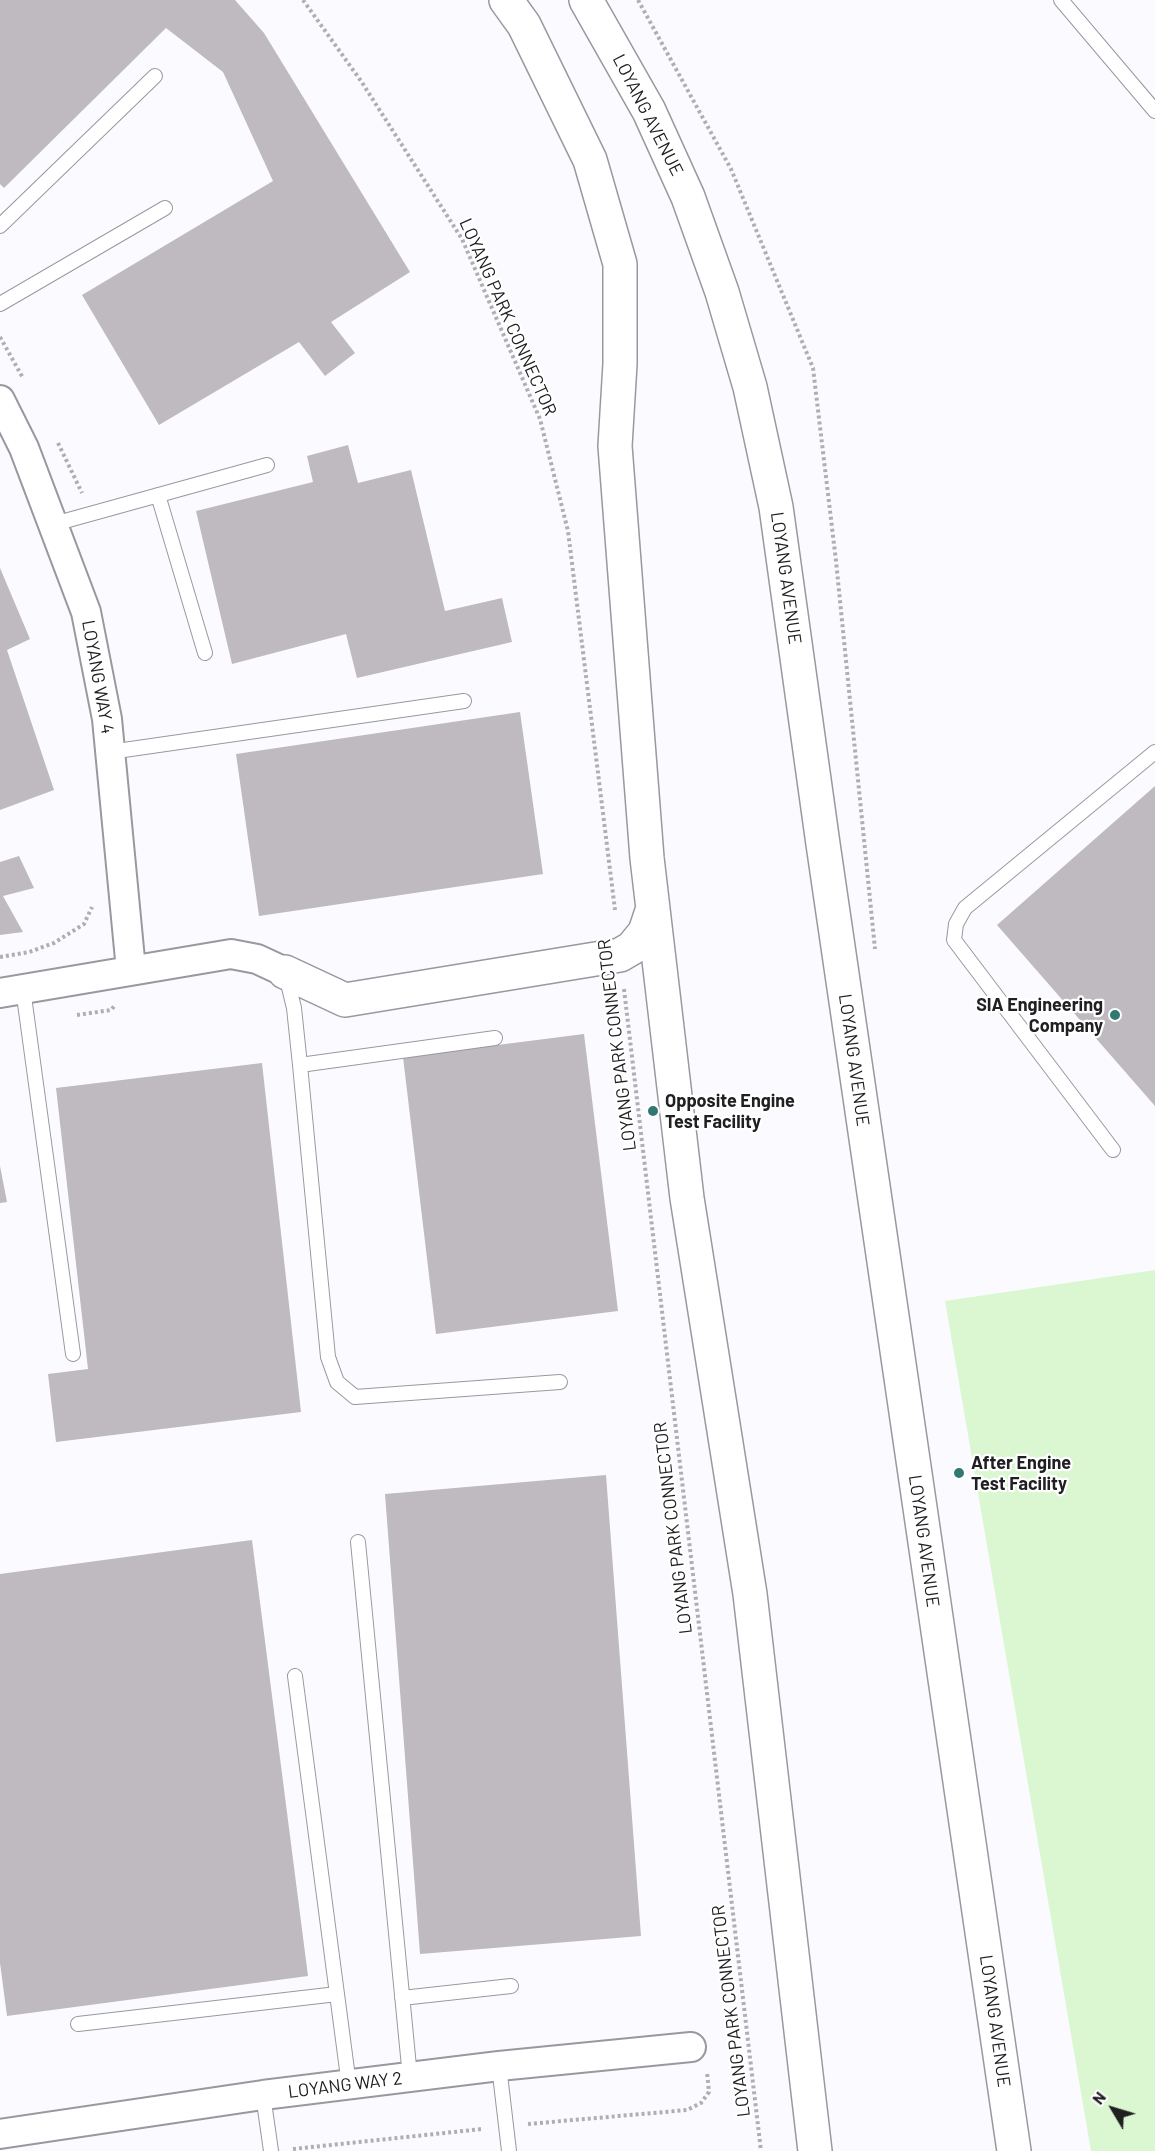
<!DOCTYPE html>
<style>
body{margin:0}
#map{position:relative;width:1155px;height:2151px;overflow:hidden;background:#fbfbff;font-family:Barlow,sans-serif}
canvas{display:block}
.north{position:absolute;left:1083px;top:2079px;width:60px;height:60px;-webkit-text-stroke:4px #fff;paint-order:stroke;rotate:308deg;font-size:16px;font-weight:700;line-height:24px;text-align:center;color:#202023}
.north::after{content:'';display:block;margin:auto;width:21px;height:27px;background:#202023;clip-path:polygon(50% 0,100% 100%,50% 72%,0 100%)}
</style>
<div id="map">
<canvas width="1155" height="2151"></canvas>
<div class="north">N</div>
</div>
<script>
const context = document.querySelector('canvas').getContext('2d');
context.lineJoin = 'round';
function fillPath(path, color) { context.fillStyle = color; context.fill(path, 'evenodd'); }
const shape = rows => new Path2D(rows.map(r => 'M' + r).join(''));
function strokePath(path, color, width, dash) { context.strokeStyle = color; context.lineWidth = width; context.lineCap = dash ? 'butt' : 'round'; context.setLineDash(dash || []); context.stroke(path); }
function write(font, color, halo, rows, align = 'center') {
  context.font = font + ' Barlow,sans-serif'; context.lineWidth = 4.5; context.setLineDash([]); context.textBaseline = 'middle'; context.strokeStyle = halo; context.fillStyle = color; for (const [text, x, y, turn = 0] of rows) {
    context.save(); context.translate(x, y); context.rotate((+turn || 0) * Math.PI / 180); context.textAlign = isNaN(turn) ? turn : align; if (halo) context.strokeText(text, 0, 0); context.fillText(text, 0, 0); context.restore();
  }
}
const green = shape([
 [1155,1270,1155,2151,1091,2151,945,1301]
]);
const building = shape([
 [0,0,235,0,264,33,410,272,331,322,355,353,325,376,299,342,159,425,82,295,273,181,223,72,166,28,4,188,0,184],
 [348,445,358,483,411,470,445,611,502,598,512,642,357,678,346,634,232,664,196,511,313,482,307,456],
 [0,568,30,639,7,650,54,790,0,810],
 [520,712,543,874,259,916,236,754],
 [1155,786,1155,1106,997,925],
 [19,856,34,888,3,896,23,932,0,935,0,862],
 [584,1034,618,1311,436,1334,403,1057],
 [262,1063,301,1412,56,1442,48,1374,88,1369,56,1088],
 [0,1166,7,1202,0,1203],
 [606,1475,641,1936,420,1954,385,1494],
 [252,1540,308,1976,7,2016,0,1963,0,1574]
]);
const path = shape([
 [303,0,361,81,462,239,540,419,568,531,615,910],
 [638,0,731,169,813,368,836,561,875,949],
 [0,337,23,378],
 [58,443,82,493],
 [0,957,29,952,54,943,84,924,92,907],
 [624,989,761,2151],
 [77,1015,111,1010,115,1005],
 [528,2124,687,2110,701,2103,709,2092,707,2072],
 [293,2149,482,2129]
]);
const lane = shape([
 [1061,0,1155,111],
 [0,226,155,76],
 [0,304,165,208],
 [158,495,205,653],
 [54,524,267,465],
 [110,752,464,701],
 [286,975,294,1008,300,1065,328,1357,337,1382,355,1397,560,1382],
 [23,989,73,1354],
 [300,1065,495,1038],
 [1113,1150,954,940,956,924,965,908,1155,752],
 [358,1542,410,2077],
 [295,1676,349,2085],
 [402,1998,511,1986],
 [78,2024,337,1994],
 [499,2066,509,2151],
 [263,2095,271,2151]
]);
const street = shape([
 [0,400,24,448,86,612,107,719,131,970],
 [0,993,231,954,257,959,285,972],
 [0,2134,263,2095,499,2066,691,2047]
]);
const primary = shape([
 [506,0,524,25,590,160,620,264,620,364,615,446,647,858,687,1198,750,1594,815,2151],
 [586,0,649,111,688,197,722,292,750,387,776,507,823,844,1014,2151],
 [285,972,345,1000,620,955,632,948,645,932,653,908]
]);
const markers = [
 [1115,1015,6,"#307871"],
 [653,1111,6,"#307871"],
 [959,1473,6,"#307871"]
];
const streetNames = [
 ["LOYANG AVENUE",648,115,63],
 ["LOYANG PARK CONNECTOR",508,317,66],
 ["LOYANG AVENUE",786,578,82],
 ["LOYANG WAY 4",98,677,80],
 ["LOYANG PARK CONNECTOR",617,1045,-97],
 ["LOYANG AVENUE",854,1060,82],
 ["LOYANG PARK CONNECTOR",673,1528,-97],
 ["LOYANG AVENUE",924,1541,82],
 ["LOYANG PARK CONNECTOR",731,2011,-97],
 ["LOYANG AVENUE",995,2021,82],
 ["LOYANG WAY 2",345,2085,-7]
];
const poiNames = [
 ["SIA Engineering",1103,1005,"right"],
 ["Company",1103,1026,"right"],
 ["Opposite Engine",665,1101],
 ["Test Facility",665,1122],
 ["After Engine",971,1463],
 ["Test Facility",971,1484]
];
fillPath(green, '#daf7d2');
fillPath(building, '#bfb9c0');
strokePath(lane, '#9898a0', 16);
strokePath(street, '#9898a0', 32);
strokePath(primary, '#9898a0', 36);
strokePath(path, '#afafb3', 4, [3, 3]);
strokePath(lane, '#fff', 14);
strokePath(street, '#fff', 28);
strokePath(primary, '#fff', 33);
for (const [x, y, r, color] of markers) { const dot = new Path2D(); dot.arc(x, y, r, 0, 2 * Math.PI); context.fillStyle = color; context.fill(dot); strokePath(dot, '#fff', 2); }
write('18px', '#202023', '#fff', streetNames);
write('bold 18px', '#202023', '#fff', poiNames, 'left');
</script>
